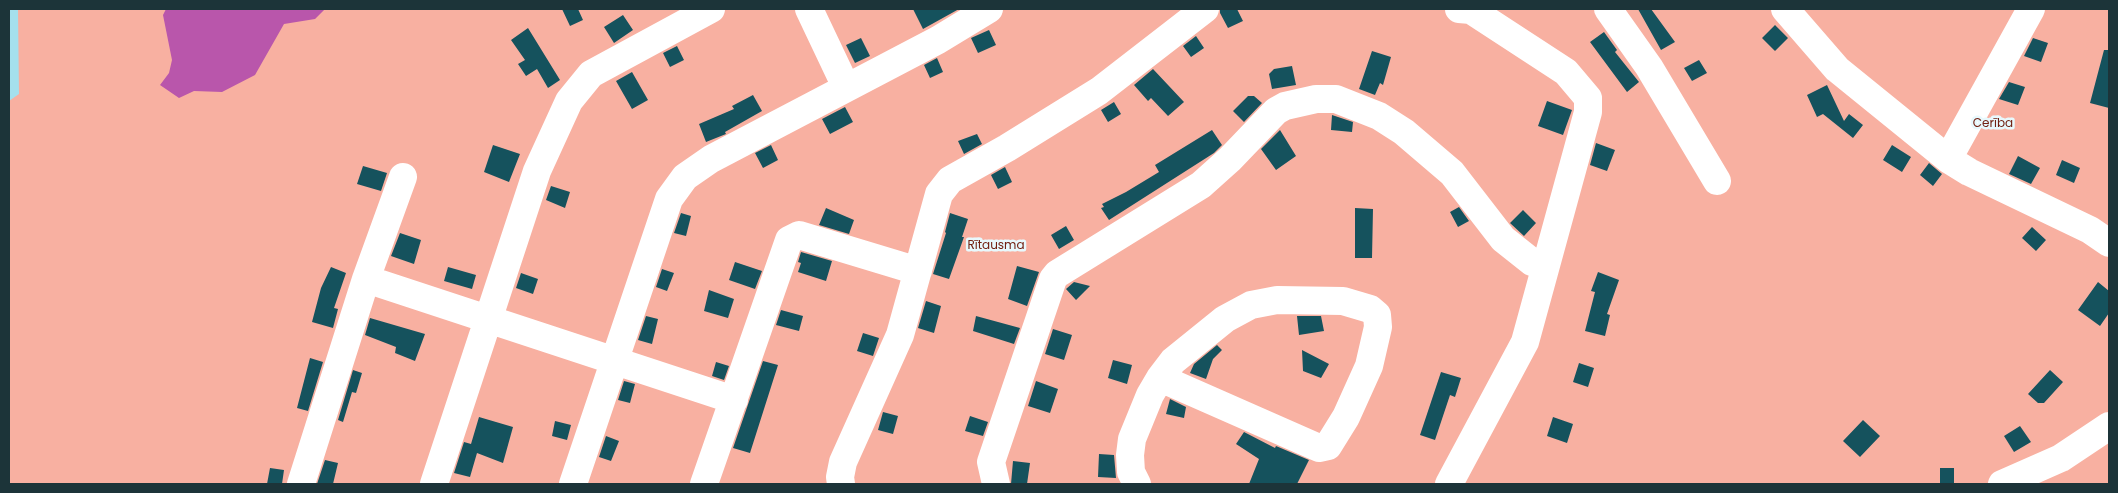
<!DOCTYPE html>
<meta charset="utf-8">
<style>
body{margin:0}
#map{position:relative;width:2118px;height:493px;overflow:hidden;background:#a5e0ed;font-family:Poppins,sans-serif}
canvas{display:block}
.frame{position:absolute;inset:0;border:10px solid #1c3439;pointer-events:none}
</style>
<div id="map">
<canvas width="2118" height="493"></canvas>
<div class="frame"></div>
</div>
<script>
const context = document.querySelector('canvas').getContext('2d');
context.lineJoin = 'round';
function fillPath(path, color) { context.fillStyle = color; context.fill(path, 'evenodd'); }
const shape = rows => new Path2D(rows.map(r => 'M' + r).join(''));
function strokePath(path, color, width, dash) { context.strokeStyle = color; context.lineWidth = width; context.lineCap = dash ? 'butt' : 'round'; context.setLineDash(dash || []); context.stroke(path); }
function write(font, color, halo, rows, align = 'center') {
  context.font = font + ' Poppins,sans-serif'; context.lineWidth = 5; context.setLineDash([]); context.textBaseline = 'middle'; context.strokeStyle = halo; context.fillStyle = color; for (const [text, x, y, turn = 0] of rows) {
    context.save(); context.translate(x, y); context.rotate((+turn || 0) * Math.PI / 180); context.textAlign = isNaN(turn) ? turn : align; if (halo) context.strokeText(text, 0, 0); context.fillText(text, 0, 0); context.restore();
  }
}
const green = shape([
 [18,9,2109,9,2109,484,9,484,9,101,19,94]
]);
const water = shape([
 [166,9,325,9,315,19,284,24,255,75,222,92,194,91,179,98,160,85,169,73,172,60,163,15]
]);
const building = shape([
 [562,9,578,9,583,20,570,26],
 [913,9,959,9,923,29],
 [1220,9,1237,9,1243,21,1228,28,1220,13],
 [1638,9,1651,9,1675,42,1661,50],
 [623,15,633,30,614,43,604,27],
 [1775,25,1788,38,1775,51,1762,38],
 [528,28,560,80,548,88,537,69,526,76,518,64,525,60,511,40],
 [989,30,996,45,978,53,971,38],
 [1604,32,1617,50,1615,52,1639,82,1627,92,1590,42],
 [1196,36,1204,48,1191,57,1183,46],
 [861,38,870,56,855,63,846,45],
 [2033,38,2048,43,2041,62,2024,56],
 [677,46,684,60,670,67,663,53],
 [2104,50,2109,50,2109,108,2090,103],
 [1372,51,1391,57,1383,85,1380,83,1375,95,1359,89],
 [937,58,943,72,930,78,924,65],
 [1699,60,1707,73,1692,81,1684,68],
 [1292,66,1296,85,1272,89,1269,74,1274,69],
 [1153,69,1184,102,1168,116,1151,98,1148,101,1134,85],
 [632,72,648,100,632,109,616,81],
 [2009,82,2025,87,2018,105,1999,99],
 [1827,85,1844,121,1849,114,1863,125,1853,138,1823,114,1817,117,1807,95],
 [753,95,762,111,725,132,726,134,706,142,699,124,734,109,732,106],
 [1248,96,1254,96,1262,103,1244,122,1233,111],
 [1547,101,1572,110,1563,135,1538,126],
 [1114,102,1121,114,1108,122,1101,110],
 [845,107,853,122,830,134,822,119],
 [1332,115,1353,122,1352,132,1331,130],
 [1212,130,1222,145,1214,153,1109,220,1101,208,1104,207,1102,204,1126,192,1159,172,1155,165],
 [1280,130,1296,156,1276,170,1261,149],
 [977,134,982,144,964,154,958,141],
 [1596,143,1615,150,1607,171,1590,165],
 [493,145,520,154,509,182,484,172],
 [771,145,778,160,763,168,755,153],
 [1892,145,1911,157,1902,172,1883,160],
 [2018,156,2040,168,2031,184,2009,174],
 [2062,160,2080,168,2074,183,2056,175],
 [1929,163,1942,174,1933,186,1920,175],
 [363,166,387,173,381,191,357,184],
 [1005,167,1012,182,998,189,991,175],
 [551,186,570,192,565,208,546,200],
 [1459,207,1469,221,1458,227,1450,212],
 [826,208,854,220,849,234,819,225],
 [1355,208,1373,209,1372,258,1355,258],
 [1523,210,1536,223,1524,236,1510,223],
 [681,213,691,216,686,236,674,233],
 [950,213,968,219,962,237,964,237,949,279,933,274,946,233,945,232],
 [1066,226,1074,240,1059,249,1051,235],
 [2032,227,2046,240,2036,251,2022,238],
 [400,233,421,240,414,264,391,256],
 [801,252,832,261,826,281,798,272,801,263,798,262],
 [735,262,762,271,755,289,729,280],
 [1017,266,1039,272,1027,306,1008,299],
 [331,267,346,273,334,308,338,309,333,328,312,322,321,288],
 [448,267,476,275,472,289,444,281],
 [662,269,674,273,667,291,656,287],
 [1598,272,1619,280,1607,314,1610,315,1605,336,1585,331,1595,292,1591,291],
 [521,273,538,279,533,294,516,288],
 [1074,282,1090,286,1076,300,1066,289],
 [2098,282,2109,291,2109,313,2100,326,2078,310],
 [709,290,734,299,728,318,704,311],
 [926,301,941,306,934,333,918,328],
 [781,310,803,316,799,331,776,325],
 [646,316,658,319,652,344,638,340],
 [976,316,1020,328,1014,344,973,331],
 [1297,316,1321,316,1324,331,1299,335],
 [370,318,425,334,415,361,395,353,396,347,365,335],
 [1053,329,1072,335,1064,360,1045,354],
 [863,333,879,338,873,356,857,351],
 [1217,345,1222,350,1213,359,1206,379,1190,373,1194,364],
 [1302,350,1329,364,1321,378,1303,371],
 [310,358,323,362,308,411,297,408],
 [1113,360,1132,365,1127,384,1108,378],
 [763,361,778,365,750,453,733,448],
 [716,362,729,366,724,380,712,376],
 [1579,363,1594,368,1588,387,1573,382],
 [353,370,362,373,356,393,352,392,343,422,338,420],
 [2050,370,2063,382,2044,403,2038,403,2028,394],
 [1441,372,1461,378,1455,397,1450,395,1435,440,1420,435],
 [624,381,635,384,630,403,618,400],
 [1036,381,1058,389,1050,413,1028,406],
 [1170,399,1186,407,1184,418,1166,414],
 [883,412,898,416,893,434,878,430],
 [970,416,988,422,983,436,965,431],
 [479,417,513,427,503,463,477,453,470,477,454,473,464,442,471,444],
 [1553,417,1573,424,1567,443,1547,436],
 [1863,420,1880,436,1860,457,1843,441],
 [555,421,571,425,567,440,552,436],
 [2020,426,2031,442,2014,452,2004,436],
 [1244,432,1275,448,1276,446,1309,460,1297,484,1249,484,1259,459,1236,444],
 [606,436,619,441,611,461,599,457],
 [1099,454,1114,455,1116,478,1098,477],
 [325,460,338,463,333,484,317,484],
 [1013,461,1030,463,1027,484,1011,484],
 [270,468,284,470,282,484,267,484],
 [1940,468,1954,468,1954,484,1940,484]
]);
const minor = shape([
 [809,9,846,87],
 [1608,9,1649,67,1717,181],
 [1785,9,1837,69,1948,159,1969,172,2090,230,2109,243],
 [1948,159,2031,9],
 [366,279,734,400],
 [301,484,366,279,403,177],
 [434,484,537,171,569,101,591,74,711,9],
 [573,484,669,199,685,177,711,159,938,40,989,9],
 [704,484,789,240,799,235,918,271],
 [841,484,840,477,843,462,900,335,939,194,950,180,1007,148,1099,91,1205,9],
 [996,484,991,462,1053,279,1057,274,1201,185,1230,159,1276,111,1285,106,1316,99,1336,99,1379,116,1404,132,1452,173,1503,239,1532,262,1545,267],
 [1137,484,1131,472,1130,455,1132,439,1150,395,1160,378,1173,361,1225,319,1251,305,1277,300,1343,301,1370,309,1377,315,1378,327,1369,366,1346,417,1328,446,1319,448,1160,378],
 [1449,484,1525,342,1588,112,1588,98,1566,72,1471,10,1459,9],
 [2002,484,2061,458,2109,426]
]);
const parkNames = [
 ["Cerība",1993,124],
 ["Rītausma",996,246]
];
fillPath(green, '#f8b0a1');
fillPath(water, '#b956ab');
fillPath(building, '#15525d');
strokePath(minor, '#fff', 28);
write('12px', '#722112', '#e8f9fd', parkNames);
</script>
